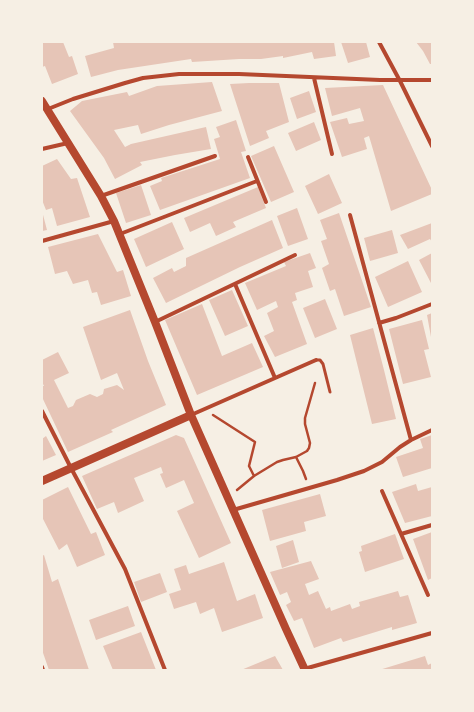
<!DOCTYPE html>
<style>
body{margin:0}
#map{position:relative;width:474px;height:712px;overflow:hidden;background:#f6efe4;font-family:"PT Sans",sans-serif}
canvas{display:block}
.frame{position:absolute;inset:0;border:43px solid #f6efe4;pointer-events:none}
</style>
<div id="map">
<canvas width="474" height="712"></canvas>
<div class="frame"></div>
</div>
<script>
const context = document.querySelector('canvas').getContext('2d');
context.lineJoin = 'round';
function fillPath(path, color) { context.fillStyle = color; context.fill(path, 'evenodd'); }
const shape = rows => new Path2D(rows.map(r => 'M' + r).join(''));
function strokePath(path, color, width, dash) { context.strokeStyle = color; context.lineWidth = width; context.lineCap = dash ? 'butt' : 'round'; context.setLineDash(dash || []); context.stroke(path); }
const building = shape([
 [42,42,63,42,69,57,72,56,78,74,52,84,45,66,42,67],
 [113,42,334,42,336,56,314,59,312,52,283,58,283,56,261,59,239,59,192,62,191,59,118,70,91,77,85,56,114,48],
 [341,42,366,42,370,57,348,63],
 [416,42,432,42,432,64,430,64,423,51],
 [212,82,222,111,169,125,141,134,138,125,114,130,125,147,131,144,206,127,211,149,175,155,140,162,142,165,115,179,104,158,70,111,82,101,127,92,129,96,157,86],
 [249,83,279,83,289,122,266,131,269,138,250,146,230,84],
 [383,85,432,190,432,194,391,211,369,136,364,138,367,149,342,157,330,122,347,118,349,124,364,121,360,108,332,116,325,88],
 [309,91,316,112,297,119,290,98],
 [236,120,246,151,241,152,250,178,160,210,150,186,162,181,161,178,220,159,214,139,220,137,216,127],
 [314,122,321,140,296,151,288,133],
 [274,146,294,192,271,202,251,156],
 [57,159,71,179,77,178,90,217,57,226,52,208,46,210,42,200,42,166],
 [329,174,342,203,318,214,305,186],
 [141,185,151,215,126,223,116,193],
 [258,187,266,208,233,222,236,227,216,236,210,223,190,232,184,218],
 [297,208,308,239,288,246,277,216],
 [42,211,47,230,42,231],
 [339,213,371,307,344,316,335,289,330,291,322,268,329,264,321,241,327,239,320,220],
 [272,220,283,248,240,267,166,303,153,278,172,268,174,272,186,266,186,258],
 [172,222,184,249,146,267,134,239],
 [432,223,432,242,430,239,408,249,400,235],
 [392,230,398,253,370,261,364,238],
 [98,234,117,272,123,270,131,296,101,305,97,292,92,293,88,280,73,284,67,271,55,274,48,247],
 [310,253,316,268,308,271,313,287,295,293,297,300,292,302,307,344,275,357,264,336,274,331,267,313,278,307,276,301,257,310,245,283,286,266,284,262],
 [432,253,432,285,419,260],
 [408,261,422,292,388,307,375,277],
 [232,290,248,326,225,336,209,300],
 [325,299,337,329,315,338,303,308],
 [202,304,222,356,252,343,263,367,197,395,165,320],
 [130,310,148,361,166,405,111,430,113,432,68,452,42,397,42,386,44,386,42,382,42,360,58,352,69,373,54,380,68,408,73,406,76,400,90,394,97,397,103,394,104,389,117,385,124,390,117,373,101,380,83,327],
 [432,313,432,337,431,337,427,315],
 [422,320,429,349,424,350,431,377,403,384,389,329],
 [373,328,384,370,396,419,372,424,350,335],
 [176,435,184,438,231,543,199,558,177,511,194,503,184,480,166,488,160,474,163,473,161,467,134,478,144,501,118,513,114,502,97,509,82,476],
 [432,435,432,468,403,477,396,457,423,448,420,439],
 [46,436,56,455,42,461,42,439],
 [416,484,418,491,432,487,432,516,405,523,392,492],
 [68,487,91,534,96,532,105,555,77,567,67,544,59,550,42,517,42,500],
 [320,494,326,516,304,522,306,531,270,541,262,510],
 [432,532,432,578,428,580,413,539],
 [395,534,404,559,365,572,359,552,362,551,361,546],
 [293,540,299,562,282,568,276,546],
 [44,555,52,582,58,579,89,670,49,670,42,650,42,556],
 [311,561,319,579,305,584,309,595,318,591,326,609,330,607,331,611,350,604,352,609,360,606,359,602,398,591,400,597,408,595,417,623,392,630,392,627,343,642,341,638,314,648,302,618,294,621,286,605,291,602,287,592,280,595,270,572],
 [224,562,237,601,255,594,263,618,222,632,214,608,200,614,196,602,174,609,169,594,181,590,174,569,186,565,189,574],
 [160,573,167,592,141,602,134,582],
 [128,606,135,626,96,640,89,620],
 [141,632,156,670,113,670,103,646],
 [275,656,283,670,241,670],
 [425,656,428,665,432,663,432,670,379,670]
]);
const path = shape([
 [213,415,255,442,249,466,254,476],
 [296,457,303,471,306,479],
 [237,490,254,476,277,462,283,460,296,457,307,451,309,448,310,443,305,424,305,418,315,383]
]);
const service = shape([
 [316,360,320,360,323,364,330,392]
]);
const minor = shape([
 [379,42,400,81,432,146],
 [314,78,332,154],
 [48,109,73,99,125,83,143,78,179,74,239,74,380,80,432,80],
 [42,149,68,143],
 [248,157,266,202],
 [101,196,215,156],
 [350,215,411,440],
 [120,234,257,181],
 [42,241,114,221],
 [235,284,275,378],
 [155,322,295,255],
 [379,323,396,318,432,304],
 [42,411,71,468,125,569,165,670],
 [191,415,316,360],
 [382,491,428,595],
 [233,510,337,480,364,471,382,462,400,447,411,440,432,430],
 [401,534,432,525],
 [42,667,43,670],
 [304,669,432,633]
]);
const secondary = shape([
 [42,101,101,196,114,221,155,322,191,415,286,629,305,670],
 [42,481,191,415]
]);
fillPath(building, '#e6c5b7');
strokePath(path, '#b5482f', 2.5);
strokePath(service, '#b5482f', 3);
strokePath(minor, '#b5482f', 4);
strokePath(secondary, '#b5482f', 8);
</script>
